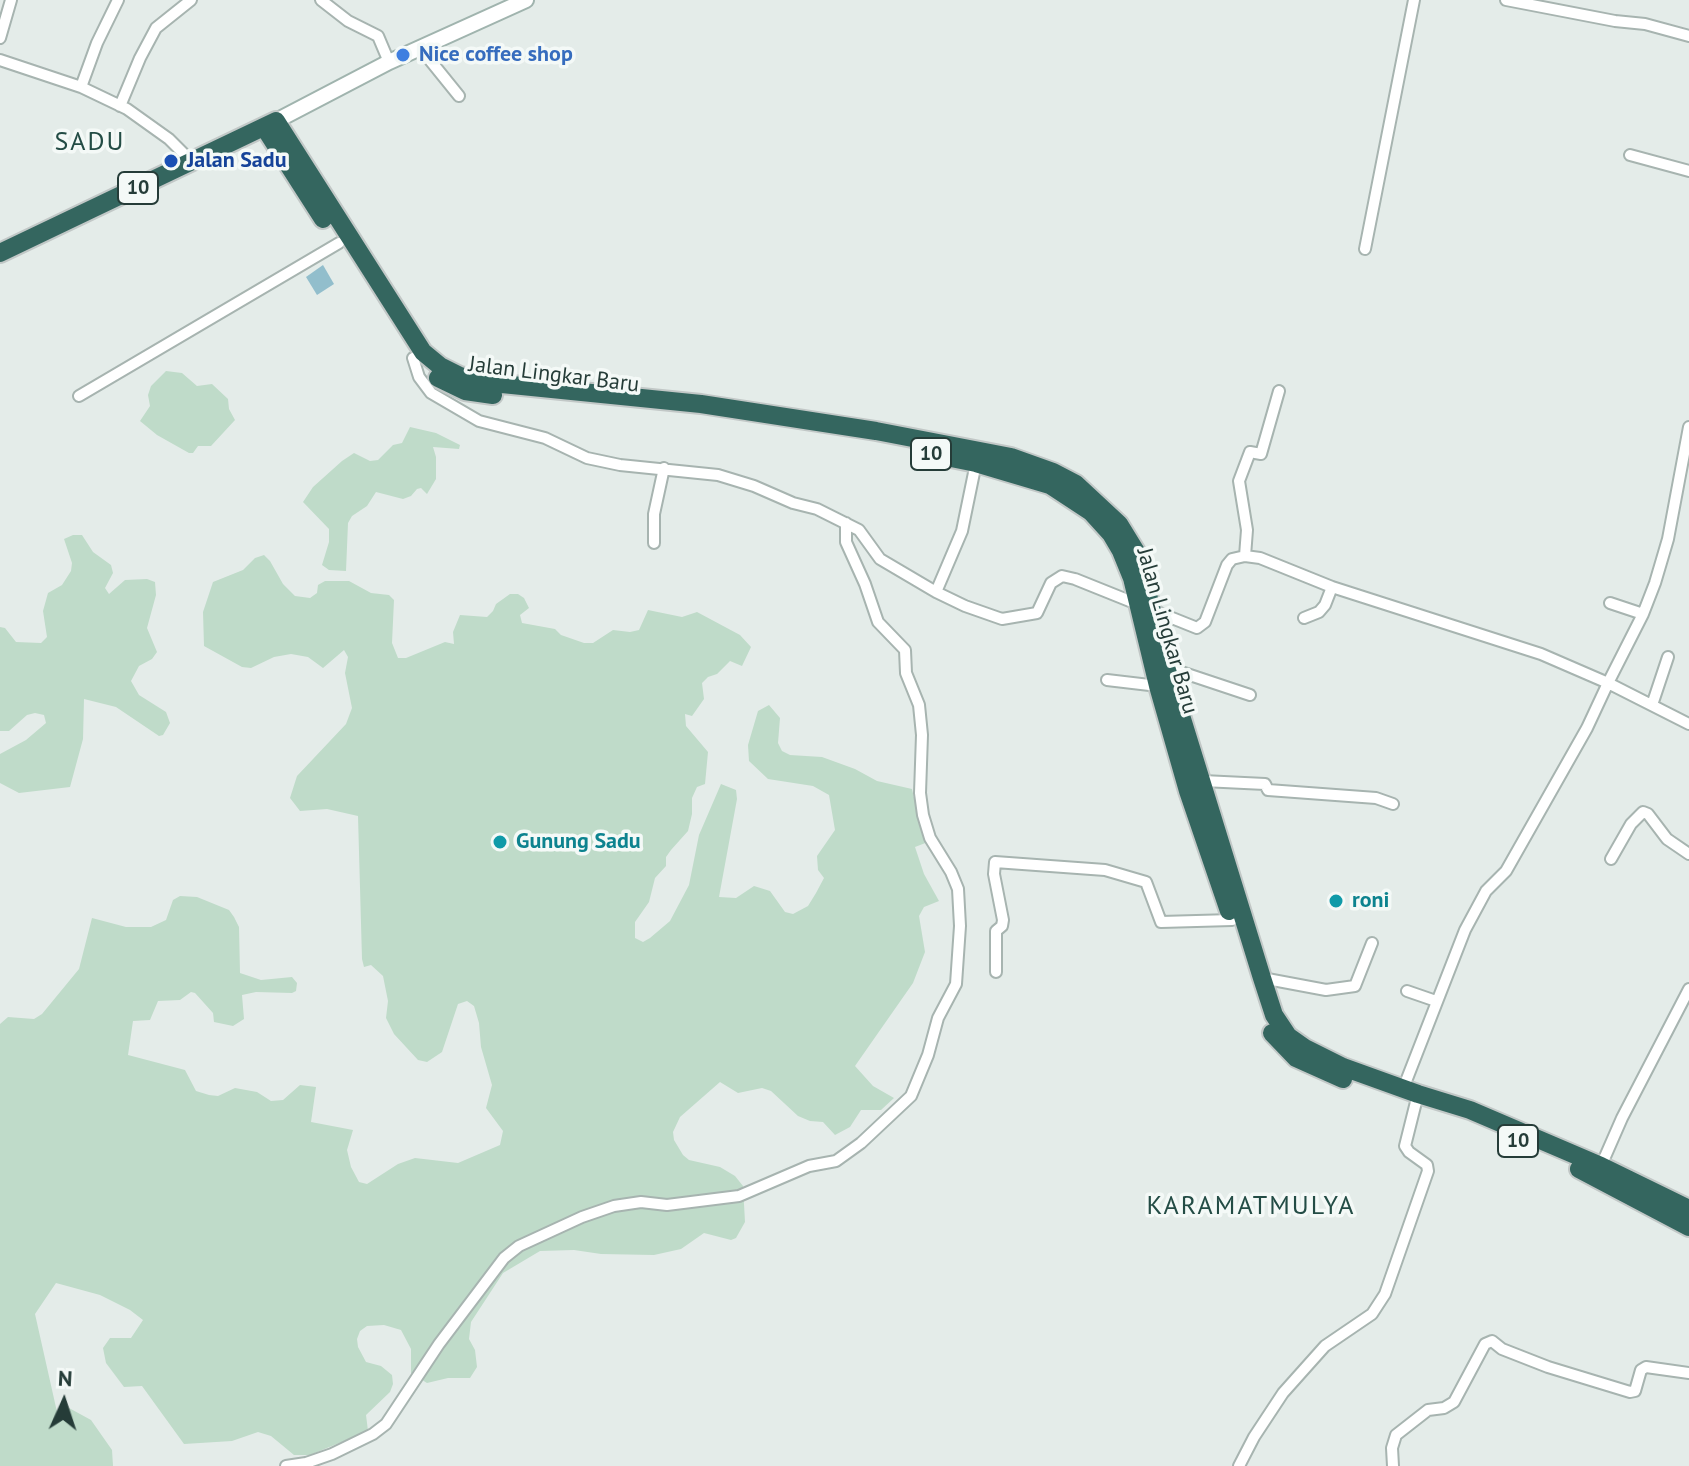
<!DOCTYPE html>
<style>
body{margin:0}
#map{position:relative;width:1689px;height:1466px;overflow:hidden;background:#e4ece9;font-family:"PT Sans",sans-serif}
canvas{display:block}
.north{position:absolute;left:24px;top:1362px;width:80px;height:80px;-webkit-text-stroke:6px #f4f9f7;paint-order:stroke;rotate:3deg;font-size:22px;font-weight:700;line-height:32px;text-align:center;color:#253c38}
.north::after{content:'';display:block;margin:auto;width:28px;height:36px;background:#253c38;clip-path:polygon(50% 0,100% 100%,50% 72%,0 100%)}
</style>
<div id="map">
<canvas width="1689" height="1466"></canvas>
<div class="north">N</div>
</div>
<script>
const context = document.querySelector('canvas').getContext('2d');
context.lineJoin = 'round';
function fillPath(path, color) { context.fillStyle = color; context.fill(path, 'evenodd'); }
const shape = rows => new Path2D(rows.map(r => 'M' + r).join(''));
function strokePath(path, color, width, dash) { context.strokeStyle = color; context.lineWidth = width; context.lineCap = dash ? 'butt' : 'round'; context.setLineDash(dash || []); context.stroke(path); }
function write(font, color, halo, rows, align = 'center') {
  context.font = font + ' "PT Sans",sans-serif'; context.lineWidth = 7; context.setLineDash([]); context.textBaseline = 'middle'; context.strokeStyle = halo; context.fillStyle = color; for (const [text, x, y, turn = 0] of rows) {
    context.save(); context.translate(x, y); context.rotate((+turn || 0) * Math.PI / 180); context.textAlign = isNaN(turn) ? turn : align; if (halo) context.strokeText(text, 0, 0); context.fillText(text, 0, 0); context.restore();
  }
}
const green = shape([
 [166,371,182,373,197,386,212,384,228,399,229,409,235,420,211,446,198,446,193,453,189,453,157,435,140,421,150,406,148,395,151,386],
 [410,427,436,433,460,445,459,449,433,447,436,457,436,479,427,494,421,488,417,489,411,496,403,499,376,492,367,506,352,516,348,523,346,571,329,570,322,565,329,542,329,529,303,502,313,487,342,461,354,453,370,461,378,460,393,445,402,443],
 [73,535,82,535,93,552,111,565,113,573,105,588,109,594,125,580,147,579,155,582,156,595,147,628,157,652,152,659,139,666,131,681,139,695,166,712,170,723,163,735,159,736,116,707,84,699,83,739,70,787,19,793,0,783,0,754,26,740,46,723,44,715,35,713,27,715,9,731,0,731,0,627,5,628,16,642,41,643,47,637,43,611,48,593,62,585,71,571,72,563,64,539],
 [264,555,270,561,283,584,295,596,310,598,317,593,318,585,325,581,349,581,371,593,389,595,394,600,392,643,398,658,406,658,445,642,454,644,453,632,460,615,487,617,493,611,496,604,510,594,518,594,524,598,529,608,520,615,522,623,555,629,561,635,584,643,593,643,613,630,630,632,639,630,648,610,682,617,697,612,740,635,751,647,742,666,730,661,717,674,708,677,702,683,704,699,692,716,685,714,686,726,708,752,705,784,697,787,692,798,692,814,688,831,671,850,666,857,666,866,655,878,649,902,635,922,635,938,643,942,650,938,670,921,689,885,699,835,721,784,736,790,737,799,719,897,736,898,754,886,770,891,785,912,793,914,808,906,816,893,824,878,818,870,817,856,835,830,829,795,813,786,768,779,749,761,748,745,758,711,769,705,780,718,778,743,782,751,790,755,822,757,855,769,877,781,912,789,919,820,928,842,915,847,924,874,939,901,924,907,919,916,925,952,913,983,855,1066,873,1086,894,1098,881,1110,861,1110,850,1127,835,1135,823,1122,810,1121,798,1116,771,1091,762,1088,738,1093,720,1082,680,1117,673,1132,674,1140,683,1155,689,1160,720,1167,735,1176,743,1186,745,1222,736,1238,731,1240,704,1233,681,1249,654,1255,601,1254,574,1250,540,1251,503,1273,471,1322,469,1339,475,1350,477,1367,470,1378,448,1378,427,1383,411,1373,411,1349,401,1330,384,1325,367,1326,360,1331,357,1339,358,1347,366,1362,381,1366,392,1375,393,1384,390,1392,366,1415,368,1431,310,1455,294,1455,271,1436,258,1432,232,1441,184,1444,142,1386,124,1387,106,1363,103,1348,110,1338,131,1338,143,1320,130,1310,100,1295,56,1283,35,1314,57,1412,69,1408,91,1420,112,1450,113,1466,0,1466,0,1024,8,1017,34,1019,42,1014,79,969,92,918,126,927,151,927,166,920,173,900,180,896,197,897,229,910,234,917,239,927,240,973,261,980,292,977,297,983,296,991,292,993,256,992,242,995,244,1019,233,1026,214,1022,213,1013,195,993,191,992,180,1000,158,1001,150,1020,133,1021,128,1055,185,1070,196,1091,209,1095,218,1096,235,1088,257,1092,271,1101,283,1100,300,1085,316,1087,311,1122,353,1130,347,1150,351,1167,359,1182,367,1184,398,1164,415,1158,458,1163,500,1145,503,1131,486,1108,492,1085,481,1047,479,1023,474,1006,467,1001,458,1004,442,1052,427,1062,418,1060,394,1034,386,1018,388,1001,383,976,371,965,364,967,362,959,358,816,327,809,300,811,290,798,297,776,346,724,352,708,345,673,348,657,344,650,323,668,308,657,291,654,274,657,251,668,242,667,204,646,203,612,213,582,243,570,255,558]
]);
const water = shape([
 [323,265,334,284,317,295,306,277]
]);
const street = shape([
 [321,0,348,21,378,36,389,62],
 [1506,0,1615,21,1645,24,1689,36],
 [0,38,11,0],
 [421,49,459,96],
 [0,60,81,87,127,109,169,139,192,162],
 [81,87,97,43,118,0],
 [120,106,140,58,156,28,191,0],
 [1630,155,1689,171],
 [1365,249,1414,0],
 [413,358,419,377,431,393,479,421,545,438,587,458,620,465,718,475,754,486,793,503,817,509,859,530,880,559,936,592,965,606,1002,619,1037,613,1051,583,1062,576,1075,579,1197,628,1205,622,1227,565,1232,559,1245,556,1260,558,1332,587,1541,654,1608,683,1587,728,1506,871,1486,891,1465,930,1403,1089],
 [79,396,339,243],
 [1689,427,1668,539,1655,583,1643,614,1608,683,1689,724],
 [654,543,654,514,664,468],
 [1245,556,1247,530,1239,481,1250,452,1261,454,1279,391],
 [936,592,962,531,976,463],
 [1610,603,1643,614],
 [1304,618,1319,612,1325,605,1332,587],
 [1166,667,1250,695],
 [1107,680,1158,686],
 [1652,705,1668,657],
 [1203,781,1265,784,1268,790,1376,798,1393,804],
 [1611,859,1631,824,1643,812,1648,814,1667,839,1689,854],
 [996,972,996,931,1002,926,1003,920,994,874,995,862,1105,870,1146,882,1161,922,1232,920],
 [1262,978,1326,990,1355,986,1372,943],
 [1407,991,1436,1001],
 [1601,1166,1622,1118,1689,989],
 [286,1466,306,1463,332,1454,373,1434,386,1424,439,1344,504,1258,519,1246,582,1217,614,1206,641,1202,667,1205,739,1196,809,1166,836,1161,861,1143,911,1096,928,1055,938,1018,956,984,960,926,958,889,951,872,930,838,923,815,920,793,922,735,919,705,906,673,905,650,878,622,865,584,846,542,846,523],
 [1239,1466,1254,1437,1283,1393,1325,1346,1372,1314,1385,1294,1428,1171,1427,1165,1409,1152,1405,1146,1418,1094],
 [1393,1466,1392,1448,1396,1435,1428,1410,1444,1408,1454,1402,1485,1344,1492,1341,1502,1349,1548,1367,1630,1392,1635,1391,1641,1370,1646,1367,1689,1373]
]);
const secondary = shape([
 [276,121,389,62,526,0]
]);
const highway = shape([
 [264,127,323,219],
 [0,253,276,121,423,352,440,366,460,376,492,383,701,404,876,431,1011,457,1053,472,1076,484,1119,524,1138,555,1166,667,1262,978,1274,1015,1288,1036,1305,1048,1343,1067,1418,1094,1470,1110,1601,1166,1689,1209],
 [438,378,465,391,493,395],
 [926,453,976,463,1050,485,1091,512,1111,534,1121,551,1132,578,1158,686,1188,791,1229,911],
 [1272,1033,1296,1058,1343,1079],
 [1579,1169,1689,1227]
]);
const markers = [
 [403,55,8,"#3f7fe0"],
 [171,161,8,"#1a4fb4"],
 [500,842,8,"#0f9aa8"],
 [1336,901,8,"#0f9aa8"]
];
const shields = [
 [138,188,40],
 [931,454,40],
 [1518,1141,40]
];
const shieldNames = [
 ["10",138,188],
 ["10",931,454],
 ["10",1518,1141]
];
const shopNames = [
 ["Nice coffee shop",419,55]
];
const transitNames = [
 ["Jalan Sadu",187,161]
];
const streetNames = [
 ["Jalan Lingkar Baru",554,375,7],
 ["Jalan Lingkar Baru",1167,631,74]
];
const cultureNames = [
 ["Gunung Sadu",516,842],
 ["roni",1352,901]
];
const quarterNames = [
 ["SADU",90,143],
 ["KARAMATMULYA",1251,1207]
];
fillPath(green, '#bfdbc9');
fillPath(water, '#92becc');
strokePath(street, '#a7b4b0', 14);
strokePath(secondary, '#a0b4ae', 18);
strokePath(highway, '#c2c8c7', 22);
strokePath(street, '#fff', 10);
strokePath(secondary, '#fff', 14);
strokePath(highway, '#34665f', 18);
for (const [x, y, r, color] of markers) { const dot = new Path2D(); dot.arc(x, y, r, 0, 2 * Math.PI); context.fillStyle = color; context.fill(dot); strokePath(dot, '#f4f9f7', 3); }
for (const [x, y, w] of shields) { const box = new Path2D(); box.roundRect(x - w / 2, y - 16, w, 32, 6); context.fillStyle = '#f4f9f7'; context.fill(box); strokePath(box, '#253c38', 2); }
write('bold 20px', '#253c38', null, shieldNames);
write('bold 22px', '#366cbe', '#f4f9f7', shopNames, 'left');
write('bold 22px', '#164399', '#f4f9f7', transitNames, 'left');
write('22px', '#253c38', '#f4f9f7', streetNames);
write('bold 22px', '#0d838f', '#f4f9f7', cultureNames, 'left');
context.letterSpacing = '2px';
write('26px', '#234c45', '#f4f9f7', quarterNames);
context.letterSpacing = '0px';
</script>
